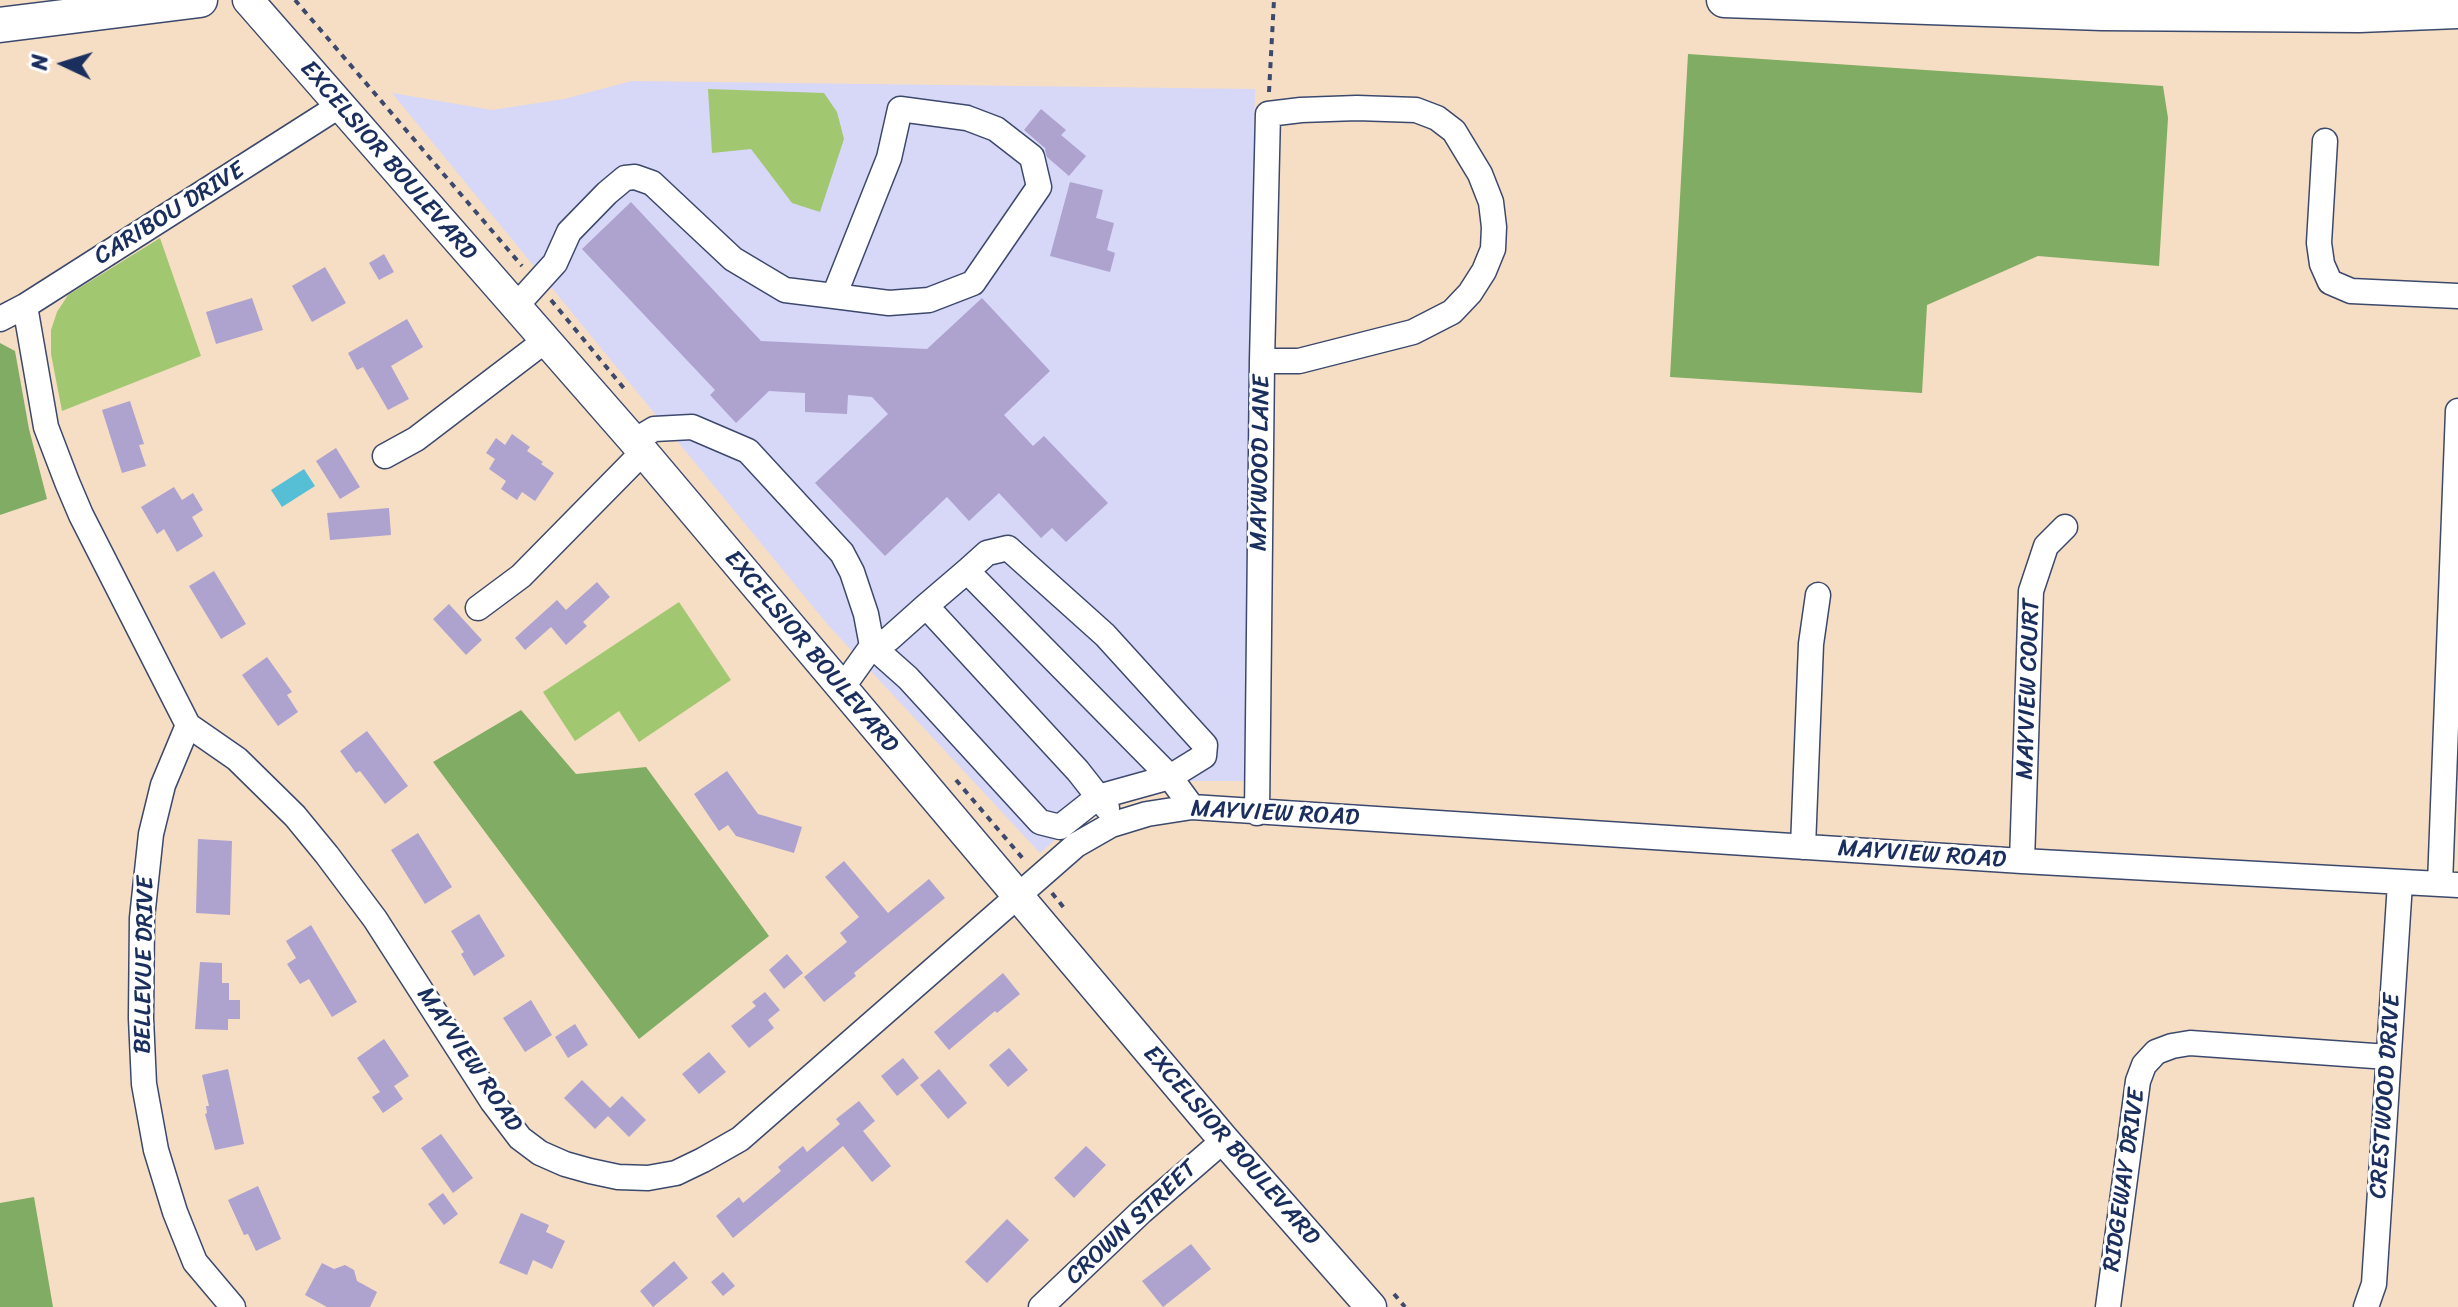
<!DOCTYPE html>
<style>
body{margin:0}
#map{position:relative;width:2458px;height:1307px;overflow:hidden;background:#f5dec4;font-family:Sriracha,sans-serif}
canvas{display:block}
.north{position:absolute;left:24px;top:24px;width:80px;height:80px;-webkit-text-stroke:6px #fff;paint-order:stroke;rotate:274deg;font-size:22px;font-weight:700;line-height:32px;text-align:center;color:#1b2f5e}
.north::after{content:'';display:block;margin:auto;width:28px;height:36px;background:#1b2f5e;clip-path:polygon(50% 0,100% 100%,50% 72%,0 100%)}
</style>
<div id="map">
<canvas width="2458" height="1307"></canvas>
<div class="north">N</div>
</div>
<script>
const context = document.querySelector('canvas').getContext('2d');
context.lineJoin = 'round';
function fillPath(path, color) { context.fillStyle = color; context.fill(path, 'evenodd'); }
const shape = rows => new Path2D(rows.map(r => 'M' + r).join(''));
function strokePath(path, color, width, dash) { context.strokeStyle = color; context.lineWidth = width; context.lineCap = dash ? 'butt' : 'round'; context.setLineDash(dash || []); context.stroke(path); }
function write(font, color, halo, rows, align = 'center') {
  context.font = font + ' Sriracha,sans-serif'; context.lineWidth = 6; context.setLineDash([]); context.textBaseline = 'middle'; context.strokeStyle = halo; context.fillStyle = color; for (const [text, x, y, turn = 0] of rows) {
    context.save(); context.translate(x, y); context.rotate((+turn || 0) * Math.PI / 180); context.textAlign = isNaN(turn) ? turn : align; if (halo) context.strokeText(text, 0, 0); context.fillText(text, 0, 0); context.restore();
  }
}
const built = shape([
 [632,81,1255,89,1247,781,1183,781,1127,795,1078,820,1040,853,828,625,392,93,492,110,564,99]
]);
const green = shape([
 [708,89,824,93,837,112,844,139,820,212,792,203,751,149,712,153],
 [160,238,201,356,62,411,51,354,51,330,57,312,68,295],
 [679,602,731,680,639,742,619,711,575,741,543,692]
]);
const forest = shape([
 [1688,54,2163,86,2168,118,2159,266,2038,256,1927,305,1922,393,1670,377],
 [0,343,15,351,29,429,47,499,0,515],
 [521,710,576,774,646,767,769,936,639,1039,433,762],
 [34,1197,53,1307,0,1307,0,1203]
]);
const water = shape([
 [304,469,315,486,282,507,271,490]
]);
const building = shape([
 [1041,109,1066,130,1061,135,1086,156,1069,176,1047,157,1045,150,1046,149,1024,130],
 [1070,182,1103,190,1096,218,1114,223,1107,250,1115,253,1110,272,1050,256],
 [631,202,761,341,927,349,982,298,1050,371,1004,415,1033,446,1044,436,1108,503,1066,542,1052,528,1041,538,999,493,969,521,947,497,885,556,815,483,888,414,872,397,848,395,847,414,805,412,805,393,769,391,736,423,710,395,715,390,582,249],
 [384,254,394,272,379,280,369,263],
 [325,267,346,303,312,322,292,286],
 [252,298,263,330,216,344,206,312],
 [407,319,423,347,391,366,409,399,388,410,363,367,357,370,348,353],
 [130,401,144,444,139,445,146,466,122,473,102,410],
 [512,434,530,447,527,451,543,462,541,464,554,473,535,501,522,492,517,500,501,489,506,481,489,469,495,459,486,453,496,438,505,445],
 [336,448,360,487,340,499,316,461],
 [174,487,182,500,193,493,203,510,192,517,203,536,177,552,164,529,157,534,141,507],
 [389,508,391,535,330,540,327,513],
 [214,571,246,624,221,639,189,586],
 [597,582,610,597,583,622,587,626,566,645,551,627,525,650,515,638,557,600,566,610],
 [449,604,482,640,466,655,433,619],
 [267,657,292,692,287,695,298,712,278,726,242,675],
 [367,731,408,786,385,804,360,771,356,773,340,751],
 [727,771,758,814,802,827,794,853,736,836,728,825,719,831,694,794],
 [418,833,452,887,425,904,391,850],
 [198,839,232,841,230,915,196,913],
 [844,861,888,913,929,879,945,898,854,973,856,976,824,1002,804,977,847,942,840,933,859,917,825,877],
 [479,914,505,956,474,976,461,954,464,952,451,931],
 [311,925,357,1002,332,1017,309,979,300,984,287,964,296,958,286,941],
 [787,954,803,973,784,989,769,970],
 [200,962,222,963,222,983,229,983,229,1000,240,1000,240,1019,228,1019,228,1030,195,1029],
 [1003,973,1020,994,997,1013,995,1011,949,1050,934,1032],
 [765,992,780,1010,768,1020,774,1028,749,1048,731,1026,756,1006,752,1002],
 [531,1000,552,1035,525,1052,503,1018],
 [575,1024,588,1045,568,1058,555,1037],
 [384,1039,409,1076,394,1086,403,1099,383,1113,372,1097,380,1092,357,1058],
 [1009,1048,1028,1070,1008,1087,989,1065],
 [709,1052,726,1072,699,1094,682,1074],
 [903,1058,919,1078,897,1096,881,1076],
 [228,1069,244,1144,215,1150,205,1114,207,1113,206,1106,209,1106,202,1075],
 [939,1069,967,1103,948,1119,920,1085],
 [582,1080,610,1108,622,1096,646,1120,629,1137,608,1116,595,1129,564,1098],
 [859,1101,875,1121,863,1131,891,1166,872,1182,843,1146,733,1238,716,1216,739,1197,743,1203,781,1171,778,1167,803,1146,807,1152,840,1124,836,1119],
 [441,1134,473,1178,453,1193,421,1148],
 [1086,1146,1106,1165,1074,1198,1054,1178],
 [258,1186,281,1239,256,1251,248,1234,244,1235,228,1200],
 [443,1193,458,1214,444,1225,428,1204],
 [521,1213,549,1225,546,1232,565,1241,552,1269,533,1260,527,1275,499,1263],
 [1007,1219,1029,1240,987,1283,965,1262],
 [1191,1244,1211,1269,1163,1307,1142,1281],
 [674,1261,688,1278,653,1307,640,1291],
 [322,1263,334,1269,345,1265,354,1270,357,1281,377,1292,370,1307,327,1307,305,1295],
 [723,1272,735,1286,723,1296,711,1282]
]);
const path = shape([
 [295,0,522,266],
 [1269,92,1274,0],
 [551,300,627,392],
 [956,780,1025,861],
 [1052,893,1064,908],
 [1394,1294,1405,1307]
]);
const minor = shape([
 [2325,141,2319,243,2322,264,2330,282,2351,291,2458,296],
 [25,306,46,427,67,482,81,515,188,725,237,759,295,816,327,855,375,919,492,1101,520,1138,540,1153,565,1164,590,1171,618,1177,648,1178,676,1173,703,1160,740,1139,1076,845,1111,825,1147,814,1192,807,2022,861,2458,885],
 [516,306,555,263,569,232,607,193,625,178,635,177,652,183,733,259,785,290,834,296,889,303,929,300,973,283,1039,187,1032,157,996,129,967,118,900,109,889,158,834,296],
 [0,319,25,306,339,106],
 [634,441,654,429,692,427,748,451,842,553,852,572,866,614,872,646,842,688],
 [385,456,416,439,546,340],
 [967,571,1170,777,1098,797,1060,827,1040,822,908,678,872,646,889,639,926,606,967,571,987,553,1008,548,1105,635,1205,745,1204,756,1170,777,1192,807],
 [926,606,1078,771,1107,808],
 [478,608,521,576,643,452],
 [188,725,163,785,151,834,142,918,141,1018,144,1084,156,1150,175,1212,195,1262,233,1307],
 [1257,813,1262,361,1268,114,1301,110,1357,108,1416,110,1437,118,1454,131,1480,174,1491,202,1494,227,1493,249,1484,271,1470,293,1452,312,1413,332,1299,361,1262,361],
 [1803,847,1811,644,1818,595],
 [2022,861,2031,591,2046,546,2065,527],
 [2440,884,2458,411],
 [1041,1307,1141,1212,1224,1140],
 [2108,1307,2138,1081,2144,1065,2156,1052,2172,1046,2190,1043,2388,1057],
 [2366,1307,2374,1284,2400,883]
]);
const major = shape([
 [248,0,634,441,1224,1140,1371,1307]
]);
const highway = shape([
 [1724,0,2102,13,2359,15,2458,11],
 [0,25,200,0]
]);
const streetNames = [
 ["EXCELSIOR BOULEVARD",388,161,49],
 ["CARIBOU DRIVE",170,214,-32],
 ["MAYWOOD LANE",1261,463,-89],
 ["EXCELSIOR BOULEVARD",811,652,50],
 ["MAYVIEW COURT",2029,689,-88],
 ["MAYVIEW ROAD",1275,814,3],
 ["MAYVIEW ROAD",1922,855,4],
 ["BELLEVUE DRIVE",145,965,-89],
 ["MAYVIEW ROAD",469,1060,56],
 ["CRESTWOOD DRIVE",2386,1096,-86],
 ["EXCELSIOR BOULEVARD",1231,1146,49],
 ["RIDGEWAY DRIVE",2125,1180,-82],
 ["CROWN STREET",1132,1223,-43]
];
fillPath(built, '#d7d7f8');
fillPath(green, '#a2c771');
fillPath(forest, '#81ac63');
fillPath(water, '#57bfd5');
fillPath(building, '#aea2cf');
strokePath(minor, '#3c496d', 27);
strokePath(major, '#3c496d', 33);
strokePath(highway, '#3c496d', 37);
strokePath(path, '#3c496d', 4, [6, 6]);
strokePath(minor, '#fff', 24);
strokePath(major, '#fff', 30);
strokePath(highway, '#fff', 34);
write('24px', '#1b2f5e', '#fff', streetNames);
</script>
